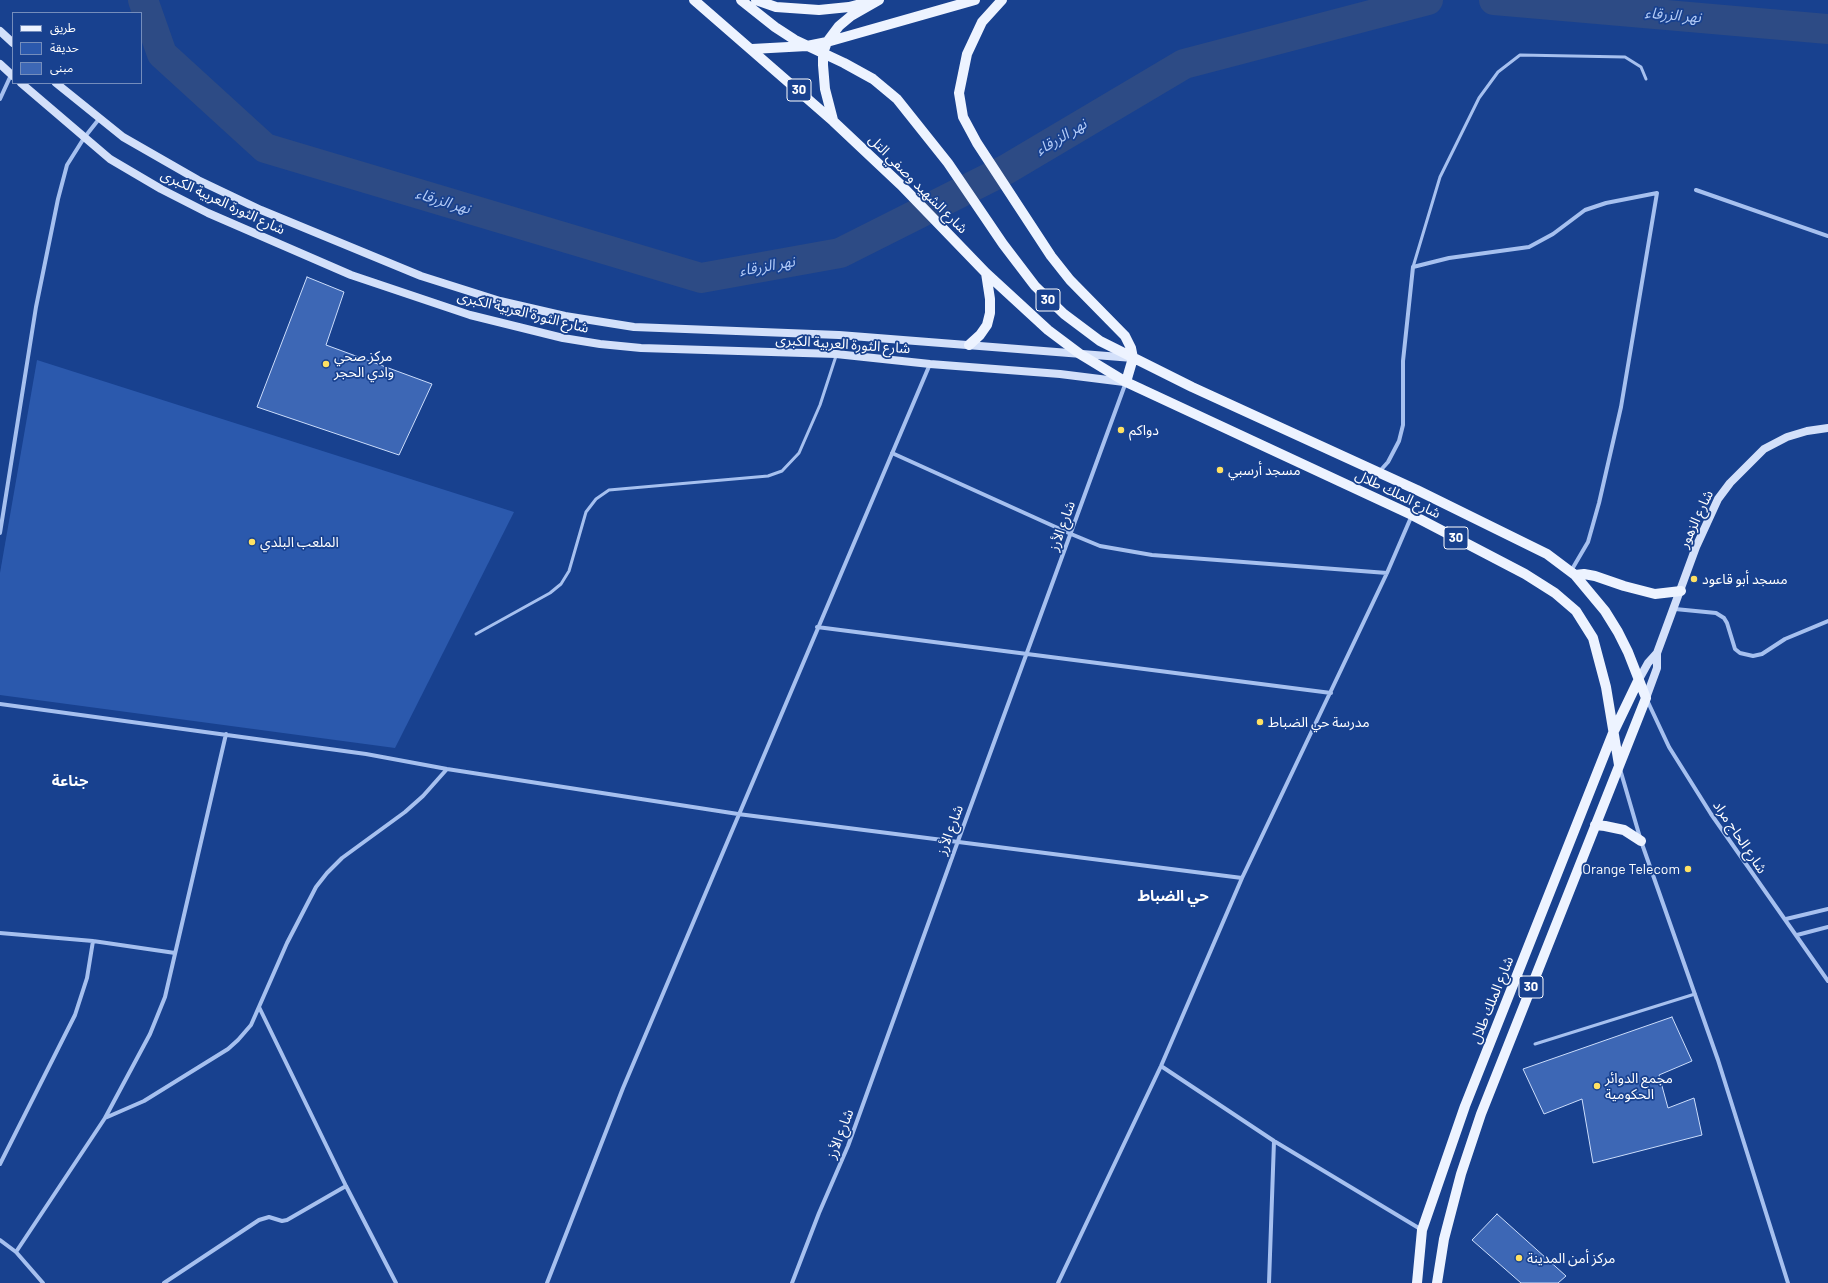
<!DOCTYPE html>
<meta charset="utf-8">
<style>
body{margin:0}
#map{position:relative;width:1828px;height:1283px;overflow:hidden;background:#18418f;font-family:Barlow,"Noto Sans Arabic",sans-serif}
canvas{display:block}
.legend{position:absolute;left:12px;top:12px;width:130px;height:72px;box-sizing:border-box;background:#18418f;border:1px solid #748dbc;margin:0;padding:5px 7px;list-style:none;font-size:12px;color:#fff}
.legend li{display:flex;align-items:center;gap:8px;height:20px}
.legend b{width:20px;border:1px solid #748dbc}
</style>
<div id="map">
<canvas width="1828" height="1283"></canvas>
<ul class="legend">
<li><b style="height:5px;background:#edf3ff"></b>طريق</li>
<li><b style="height:11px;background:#2b59ad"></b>حديقة</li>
<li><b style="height:11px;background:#3d67b5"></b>مبنى</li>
</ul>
</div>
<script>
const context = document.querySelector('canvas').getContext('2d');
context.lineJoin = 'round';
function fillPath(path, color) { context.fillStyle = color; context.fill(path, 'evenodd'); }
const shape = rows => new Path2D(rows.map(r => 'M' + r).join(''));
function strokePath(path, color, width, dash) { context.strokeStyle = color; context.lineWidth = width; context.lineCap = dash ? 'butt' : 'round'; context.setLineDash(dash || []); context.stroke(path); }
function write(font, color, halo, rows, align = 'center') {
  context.font = font + ' Barlow,"Noto Sans Arabic",sans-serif'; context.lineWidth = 3.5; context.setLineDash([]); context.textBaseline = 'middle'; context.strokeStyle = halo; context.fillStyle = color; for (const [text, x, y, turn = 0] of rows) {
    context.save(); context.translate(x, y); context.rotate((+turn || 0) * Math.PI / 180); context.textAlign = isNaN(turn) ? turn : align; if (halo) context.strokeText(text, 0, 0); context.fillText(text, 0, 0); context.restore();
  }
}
const green = shape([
 [37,360,514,512,395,748,0,695,0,573]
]);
const river = shape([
 [143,0,162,54,265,148,701,278,840,253,1007,169,1184,64,1428,0],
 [1494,0,1828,29]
]);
const building = shape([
 [307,277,344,292,326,345,432,384,399,455,257,407,307,277],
 [1672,1017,1692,1061,1659,1075,1668,1108,1694,1098,1702,1135,1593,1163,1582,1099,1544,1114,1523,1069,1672,1017],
 [1497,1214,1566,1276,1558,1283,1521,1283,1472,1240,1497,1214]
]);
const lane = shape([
 [1413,267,1440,177,1479,98,1498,72,1520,55,1625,57,1641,67,1646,79],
 [476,634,550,593,561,584,569,571,586,512,596,499,609,490,768,476,782,471,799,453,820,405,836,356],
 [1535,1044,1695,994]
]);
const street = shape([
 [0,99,11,75],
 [1696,190,1828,236],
 [892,453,1071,534,1100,546,1152,555,1387,573],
 [1379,472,1388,462,1399,441,1403,425,1403,361,1413,267,1449,258,1529,247,1553,234,1585,210,1606,203,1657,193,1621,407,1599,503,1588,542,1571,571],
 [0,533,36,307,58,199,67,165,84,138,99,119],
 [1675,609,1716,613,1724,618,1727,623,1735,649,1740,653,1753,656,1762,654,1785,639,1828,621],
 [817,627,1331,693],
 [1647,700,1669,747,1711,814,1828,981],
 [0,704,366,754,447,769,738,814,1242,878],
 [1620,769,1641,841,1718,1060,1788,1283],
 [1786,919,1828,909],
 [0,933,93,941,175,953],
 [1797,935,1828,927],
 [259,1007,346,1186,396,1283],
 [1161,1066,1274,1141,1422,1230],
 [105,1118,144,1101,228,1049,238,1040,251,1025,287,943,316,887,327,873,342,858,405,812,423,796,447,769],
 [0,1164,75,1015,87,978,93,941],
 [0,1240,16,1252,43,1283],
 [16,1252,105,1118,150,1034,165,997,226,734],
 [164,1283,259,1220,269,1217,282,1221,287,1220,346,1186],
 [547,1283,623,1088,930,364],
 [792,1283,819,1213,848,1146,958,841,1126,382],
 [1058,1283,1161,1066,1242,878,1387,573,1412,515],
 [1269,1283,1274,1141]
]);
const secondary = shape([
 [0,31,13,43],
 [0,64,13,76],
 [21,83,110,159,161,189,208,213,351,275,470,315,563,338,600,344,641,348,836,354,930,364,1060,374,1124,382],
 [56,83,123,137,198,180,261,210,421,276,500,301,565,316,634,327,839,335,1133,358],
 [1638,681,1648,663,1657,653],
 [1646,698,1657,668,1657,653,1696,547,1718,499,1730,483,1764,449,1787,437,1807,431,1828,428]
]);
const primary = shape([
 [694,0,833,121,901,185,986,273,1048,330,1080,354,1126,382,1412,515,1525,574,1555,593,1576,611,1593,638,1606,687,1619,765],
 [741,0,775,27,795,40,844,63,873,79,897,99,948,163,1003,244,1035,286,1064,314,1100,341,1192,387,1417,490,1547,554,1575,575,1605,611,1618,632,1628,652,1646,698,1481,1114,1461,1174,1444,1239,1437,1283],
 [756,0,776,7,819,10,849,7,869,2],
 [1002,0,982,22,967,54,959,93,963,117,977,143,1051,256,1070,280,1125,336,1131,348,1133,358,1126,382],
 [752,49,807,46,827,42,975,0],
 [833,120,825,89,823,65,823,53,827,42,839,26,851,16,879,0],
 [969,345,980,335,987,325,990,313,990,299,986,273],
 [1575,575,1584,574,1595,576,1624,586,1655,594,1681,591],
 [1595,825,1605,826,1624,830,1641,841],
 [1417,1283,1422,1230,1465,1106,1613,733,1638,681]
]);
const markers = [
 [326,364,4,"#ffe163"],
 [1121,430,4,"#ffe163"],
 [1220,470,4,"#ffe163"],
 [252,542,4,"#ffe163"],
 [1694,579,4,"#ffe163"],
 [1260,722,4,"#ffe163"],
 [1688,869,4,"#ffe163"],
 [1597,1086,4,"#ffe163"],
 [1519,1258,4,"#ffe163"]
];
const shields = [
 [799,90,24],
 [1048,300,24],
 [1456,538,24],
 [1531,987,24]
];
const shieldNames = [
 ["30",799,90],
 ["30",1048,300],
 ["30",1456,538],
 ["30",1531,987]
];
const streetNames = [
 ["شارع الشهيد وصفي التل",918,184,45],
 ["شارع الثورة العربية الكبرى",223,202,25],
 ["شارع الثورة العربية الكبرى",523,312,14],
 ["شارع الثورة العربية الكبرى",843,344,4],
 ["شارع الملك طلال",1398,494,26],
 ["شارع الزهور",1696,519,-65],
 ["شارع الأرز",1062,526,-70],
 ["شارع الأرز",950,830,-70],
 ["شارع الحاج مراد",1740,837,56],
 ["شارع الملك طلال",1492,1000,-68],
 ["شارع الأرز",840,1134,-69]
];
const poiNames = [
 ["مركز صحي",334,356],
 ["وادي الحجر",334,372],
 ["دواكم",1129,430],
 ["مسجد أرسبي",1228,470],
 ["الملعب البلدي",260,542],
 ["مسجد أبو قاعود",1702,579],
 ["مدرسة حي الضباط",1268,722],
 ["Orange Telecom",1680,869,"right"],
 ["مجمع الدوائر",1605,1078],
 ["الحكومية",1605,1094],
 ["مركز أمن المدينة",1527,1258]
];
const waterNames = [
 ["نهر الزرقاء",1673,15,5],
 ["نهر الزرقاء",1061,137,-31],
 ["نهر الزرقاء",443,201,17],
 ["نهر الزرقاء",767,266,-10]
];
const neighbourhoodNames = [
 ["جناعة",70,781],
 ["حي الضباط",1173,896]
];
fillPath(green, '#2b59ad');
strokePath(river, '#2d4b85', 30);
fillPath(building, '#3d67b5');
strokePath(building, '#ccddfb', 1);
strokePath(lane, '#a6c0ef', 3);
strokePath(street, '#a6c0ef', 4);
strokePath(secondary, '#d3e0fa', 8);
strokePath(primary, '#edf3ff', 10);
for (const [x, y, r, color] of markers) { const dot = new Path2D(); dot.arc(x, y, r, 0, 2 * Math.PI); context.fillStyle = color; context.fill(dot); strokePath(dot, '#18418f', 1.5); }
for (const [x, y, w] of shields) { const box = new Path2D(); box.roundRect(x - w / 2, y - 11, w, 22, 3); context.fillStyle = '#18418f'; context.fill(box); strokePath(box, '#fff', 1); }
write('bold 13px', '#fff', null, shieldNames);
write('14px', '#fff', '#18418f', streetNames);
write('14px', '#fff', '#18418f', poiNames, 'left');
write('italic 15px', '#b2caf6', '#18418f', waterNames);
write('bold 15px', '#fff', '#18418f', neighbourhoodNames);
</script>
